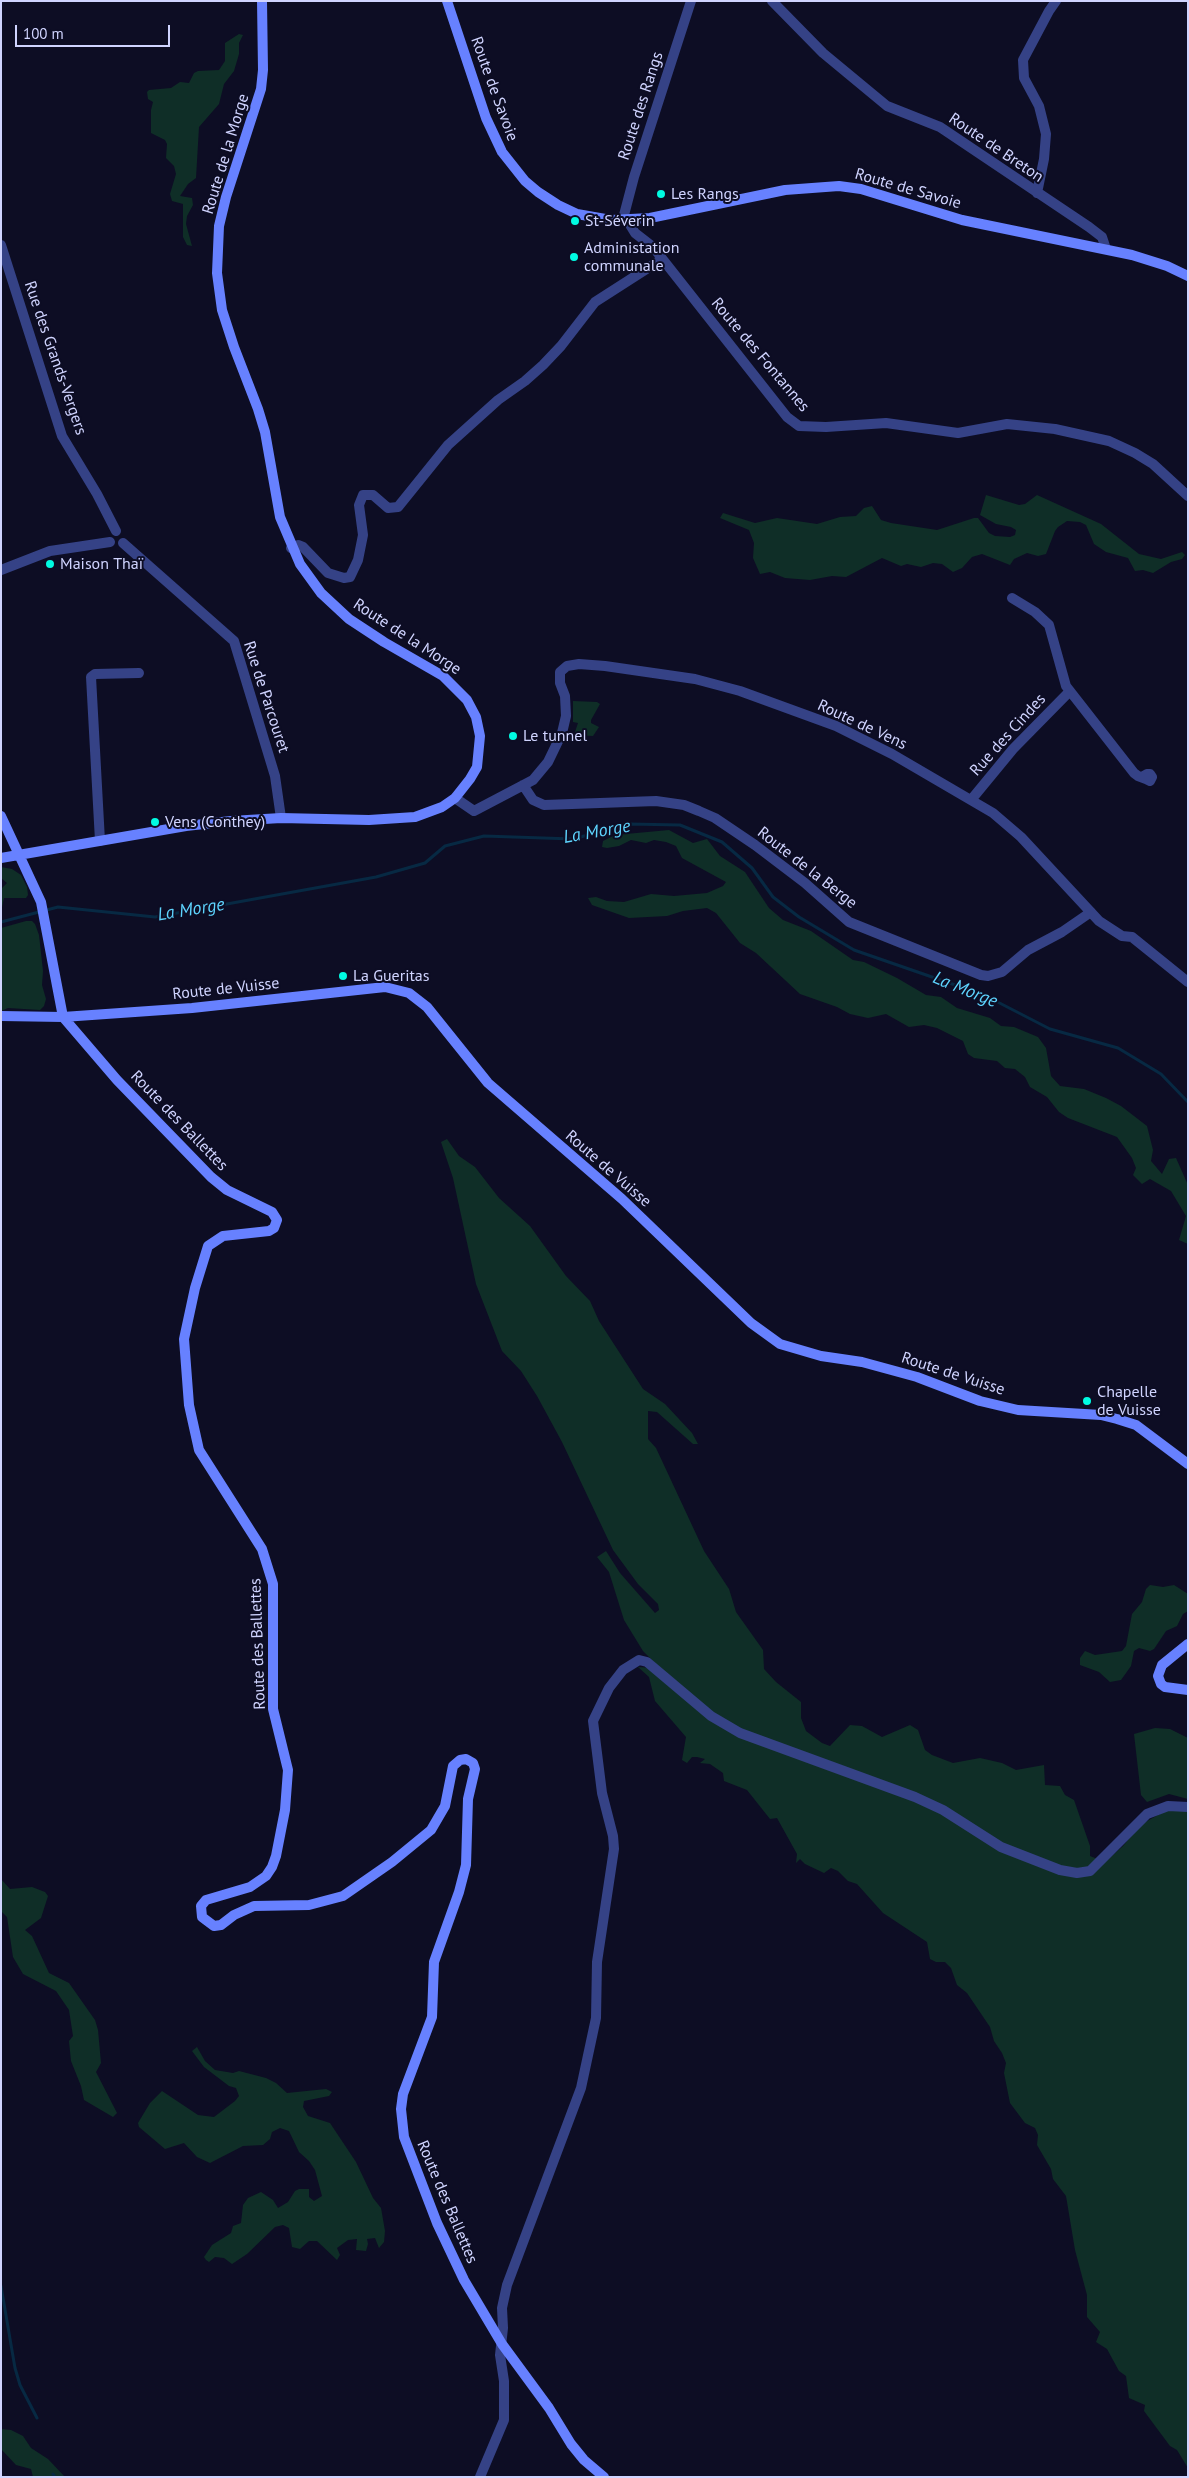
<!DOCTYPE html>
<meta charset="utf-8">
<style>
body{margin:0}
#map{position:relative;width:1189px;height:2478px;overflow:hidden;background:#0d0d24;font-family:"PT Sans",sans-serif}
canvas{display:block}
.frame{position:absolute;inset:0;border:2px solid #d0d4ff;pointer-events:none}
.scale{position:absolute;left:15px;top:25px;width:155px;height:22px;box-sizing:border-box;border:2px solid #d0d4ff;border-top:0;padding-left:6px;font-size:15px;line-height:18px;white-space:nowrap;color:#d0d4ff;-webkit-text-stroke:4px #0d0d24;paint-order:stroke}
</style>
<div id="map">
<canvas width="1189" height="2478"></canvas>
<div class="frame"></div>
<div class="scale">100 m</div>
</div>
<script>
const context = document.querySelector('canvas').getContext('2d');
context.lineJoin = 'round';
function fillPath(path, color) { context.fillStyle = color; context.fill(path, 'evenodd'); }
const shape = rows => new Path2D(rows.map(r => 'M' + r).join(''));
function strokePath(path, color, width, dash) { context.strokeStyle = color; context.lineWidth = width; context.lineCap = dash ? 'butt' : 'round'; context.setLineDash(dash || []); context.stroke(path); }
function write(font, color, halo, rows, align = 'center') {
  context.font = font + ' "PT Sans",sans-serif'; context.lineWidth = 4; context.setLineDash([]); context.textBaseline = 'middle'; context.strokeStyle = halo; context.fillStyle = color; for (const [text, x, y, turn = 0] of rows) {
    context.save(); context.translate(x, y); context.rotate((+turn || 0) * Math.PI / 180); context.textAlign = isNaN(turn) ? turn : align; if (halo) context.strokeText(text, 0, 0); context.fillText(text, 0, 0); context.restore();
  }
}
const green = shape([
 [239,34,243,35,239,43,239,54,234,71,224,84,219,104,199,127,196,178,188,184,180,196,192,198,193,205,187,216,186,224,192,246,187,245,183,237,183,204,172,201,170,194,176,174,174,166,166,158,167,144,165,140,151,133,151,110,153,102,148,99,147,92,149,90,171,88,180,82,189,83,194,73,198,71,219,70,225,61,225,43],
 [986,495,1019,505,1025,504,1037,495,1101,524,1139,554,1161,559,1182,552,1185,555,1182,559,1171,562,1153,573,1143,570,1135,571,1128,558,1106,552,1094,544,1086,525,1080,522,1067,521,1058,527,1055,531,1046,554,1038,556,1027,553,1014,559,1010,565,982,554,972,557,962,568,953,572,942,564,933,563,921,567,907,564,901,566,882,558,846,577,832,576,810,580,785,578,770,572,760,574,753,558,754,543,749,530,720,518,723,513,755,523,777,518,817,524,840,517,856,516,864,508,872,506,881,520,891,523,937,530,974,518,978,518,989,533,995,536,1010,537,1015,535,1016,530,1011,527,996,524,980,515],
 [573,701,597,702,600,704,591,720,591,723,599,727,593,736,574,735,578,723,573,722],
 [669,830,693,843,707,839,720,856,745,872,769,908,783,920,811,931,853,960,864,962,897,978,926,995,941,997,957,1008,990,1018,1001,1026,1014,1027,1038,1037,1046,1048,1051,1076,1060,1086,1084,1089,1106,1098,1121,1106,1147,1126,1153,1150,1151,1161,1162,1174,1169,1159,1176,1158,1188,1185,1188,1244,1179,1240,1186,1216,1171,1191,1150,1179,1142,1184,1133,1175,1136,1168,1132,1158,1117,1137,1068,1118,1059,1112,1047,1097,1030,1087,1025,1077,1015,1069,1005,1068,997,1061,974,1058,968,1054,963,1041,937,1028,924,1025,909,1027,886,1014,868,1018,850,1014,837,1007,800,994,756,953,740,943,716,913,707,908,683,911,667,916,629,918,592,905,588,898,596,897,607,901,624,902,651,894,674,896,707,893,723,886,726,882,682,858,676,846,666,842,654,840,646,843,631,840,619,846,607,848,602,847,603,841,615,835],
 [1,867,12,869,21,875,27,887,28,895,26,898,4,898,1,912,1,889,7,883,1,878],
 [26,921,32,921,35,924,39,935,43,971,42,985,46,999,44,1006,40,1010,8,1008,1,1011,1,928],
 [447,1139,459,1156,475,1167,499,1198,530,1226,566,1276,590,1301,599,1321,643,1389,665,1404,692,1433,698,1444,693,1444,657,1412,648,1411,648,1439,656,1448,704,1551,729,1589,736,1612,763,1650,764,1669,776,1682,801,1702,801,1718,806,1731,822,1743,830,1746,850,1725,862,1726,882,1737,910,1725,918,1730,925,1750,932,1755,953,1763,980,1758,1002,1763,1016,1770,1044,1765,1045,1785,1060,1786,1065,1795,1074,1800,1090,1846,1090,1856,1105,1862,1123,1846,1140,1825,1167,1810,1188,1807,1188,2468,1177,2450,1170,2446,1144,2411,1145,2405,1129,2398,1126,2376,1119,2371,1107,2349,1096,2342,1100,2332,1087,2317,1087,2295,1075,2250,1066,2196,1053,2179,1051,2169,1037,2145,1038,2135,1035,2128,1025,2123,1010,2103,1004,2073,1006,2063,1002,2053,994,2041,990,2027,967,1993,957,1985,951,1968,945,1962,936,1962,930,1959,927,1942,883,1913,857,1884,848,1881,838,1871,831,1868,824,1873,805,1864,800,1859,796,1863,797,1854,777,1818,770,1819,747,1790,724,1781,723,1773,710,1764,700,1763,705,1759,697,1757,692,1757,687,1763,682,1760,686,1737,655,1701,649,1677,638,1667,652,1668,654,1662,643,1651,624,1620,609,1572,597,1557,606,1551,620,1573,655,1613,659,1610,658,1604,638,1584,613,1550,562,1442,537,1396,521,1371,502,1351,476,1284,453,1178,441,1142],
 [1150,1585,1163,1587,1174,1585,1188,1594,1188,1611,1183,1614,1177,1626,1166,1631,1154,1649,1150,1651,1139,1648,1134,1651,1131,1666,1121,1680,1110,1682,1099,1672,1080,1665,1080,1658,1085,1651,1095,1655,1122,1651,1126,1646,1132,1614,1142,1602,1146,1589],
 [1155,1728,1170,1729,1188,1738,1188,1799,1169,1794,1147,1802,1141,1795,1134,1734],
 [1,1879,10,1889,32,1887,45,1892,48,1896,41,1918,25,1930,32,1936,49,1973,69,1983,95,2020,98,2030,101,2063,96,2072,117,2113,113,2117,84,2100,81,2086,71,2061,69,2041,73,2036,69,2010,56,1991,23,1974,13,1957,7,1917,1,1911],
 [197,2047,205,2061,215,2070,233,2073,239,2071,266,2078,276,2083,287,2093,326,2089,332,2092,329,2096,304,2101,303,2107,308,2116,330,2123,356,2162,373,2198,381,2208,385,2231,384,2242,379,2248,375,2238,367,2239,368,2244,366,2251,356,2250,357,2239,348,2240,337,2248,340,2255,337,2260,317,2241,309,2241,300,2249,292,2247,289,2228,283,2225,275,2227,247,2254,232,2264,224,2258,215,2257,209,2262,206,2260,204,2257,212,2245,231,2233,233,2226,241,2223,243,2205,248,2198,261,2192,273,2200,278,2208,288,2202,295,2191,299,2189,309,2189,309,2197,314,2201,322,2196,315,2170,309,2161,299,2152,289,2131,280,2128,272,2132,270,2139,263,2145,243,2146,210,2163,197,2157,184,2143,165,2149,139,2127,138,2123,150,2103,162,2091,198,2115,214,2117,235,2101,239,2096,236,2088,229,2086,204,2067,192,2051],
 [1,2429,11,2430,23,2436,31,2448,48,2459,65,2477,33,2477,31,2469,16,2465,1,2449]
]);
const stream = shape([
 [1,922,58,907,155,917,376,877,425,863,445,846,484,836,573,839,629,824,680,825,722,842,752,868,773,897,799,917,854,950,984,995,1050,1029,1118,1048,1161,1074,1188,1102],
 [1,2286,15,2368,20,2385,37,2418],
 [53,2474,55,2477]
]);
const street = shape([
 [691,1,634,177,624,215,635,233,653,247,787,417,799,426,826,427,886,423,958,433,1007,424,1055,429,1109,441,1135,453,1153,464,1188,496],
 [772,1,823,53,887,106,940,127,1089,227,1102,237,1106,249],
 [1037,193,1044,159,1046,134,1039,106,1024,78,1023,60,1049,11,1056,1],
 [1,245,62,436,97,494,116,531],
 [123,543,234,641,275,776,281,818],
 [291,548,298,545,303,547,328,573,344,578,350,577,358,560,363,535,359,505,363,495,373,495,388,508,398,507,448,445,498,400,525,381,543,365,561,346,595,302,662,259],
 [1,570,50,551,110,542],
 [1012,598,1035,612,1049,625,1066,686,1134,773,1138,776,1146,779,1150,781,1152,777,1150,774,1147,774,1142,777],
 [523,785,533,800,544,805,656,801,684,805,699,811,715,818,755,845,805,883,849,922,981,975,988,976,1002,972,1028,950,1062,932,1091,912],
 [455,798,474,811,533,780,548,762,562,733,566,716,565,696,560,683,560,672,567,666,579,664,605,666,695,679,740,691,836,726,892,754,993,813,1021,837,1099,921,1122,936,1132,937,1188,982],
 [971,800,1013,749,1070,691],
 [100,841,91,677,95,674,139,673],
 [480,2477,504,2420,504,2381,500,2355,503,2328,502,2308,507,2285,581,2088,596,2018,597,1962,614,1849,613,1836,602,1793,593,1721,609,1688,623,1670,639,1660,647,1662,711,1716,740,1733,915,1797,943,1810,1001,1847,1060,1870,1077,1873,1090,1871,1147,1814,1168,1806,1188,1807]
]);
const secondary = shape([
 [447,1,486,118,502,152,525,181,538,192,558,205,577,214,611,220,650,218,785,190,839,186,861,189,962,220,1132,255,1167,266,1188,276],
 [1,816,41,902,63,1017,117,1080,211,1177,227,1190,272,1212,277,1220,274,1228,269,1231,223,1236,208,1246,195,1288,184,1339,189,1405,199,1450,262,1549,273,1584,273,1709,288,1770,285,1810,276,1856,272,1867,266,1876,250,1887,206,1900,201,1906,202,1917,214,1926,221,1925,234,1915,254,1906,309,1905,343,1896,392,1862,431,1830,445,1806,453,1766,460,1760,466,1759,473,1763,475,1769,468,1799,466,1865,459,1892,434,1962,432,2017,403,2094,401,2109,404,2137,437,2223,464,2280,502,2344,549,2408,571,2444,584,2460,604,2477],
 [1,858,186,826,231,821,281,818,369,820,415,817,442,807,455,798,470,779,477,767,480,736,476,717,467,700,443,676,384,642,349,619,321,593,300,564,280,517,265,432,258,409,234,347,222,310,217,273,219,226,226,197,261,89,263,70,262,1],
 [1,1016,63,1017,192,1008,385,987,409,993,427,1007,488,1083,622,1199,751,1323,780,1344,821,1356,862,1362,917,1377,980,1401,1018,1410,1101,1415,1117,1419,1136,1425,1188,1464],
 [1188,1644,1162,1665,1158,1676,1161,1684,1165,1687,1188,1690]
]);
const markers = [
 [661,194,5,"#00fbe2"],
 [575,221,5,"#00fbe2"],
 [574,257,5,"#00fbe2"],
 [50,564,5,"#00fbe2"],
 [513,736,5,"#00fbe2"],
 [155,822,5,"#00fbe2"],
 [343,976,5,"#00fbe2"],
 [1087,1401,5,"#00fbe2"]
];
const streetNames = [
 ["Route de Savoie",494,89,70],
 ["Route des Rangs",641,106,-72],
 ["Route de Breton",996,148,34],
 ["Route de la Morge",226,154,-73],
 ["Route de Savoie",908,189,16],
 ["Route des Fontannes",760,355,50],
 ["Rue des Grands-Vergers",55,358,71],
 ["Route de la Morge",407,637,33],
 ["Rue de Parcouret",266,697,72],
 ["Route de Vens",862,725,25],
 ["Rue des Cindes",1008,735,-48],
 ["Route de la Berge",807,868,38],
 ["Route de Vuisse",226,989,-6],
 ["Route des Ballettes",179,1121,46],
 ["Route de Vuisse",608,1169,41],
 ["Route de Vuisse",953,1374,18],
 ["Route des Ballettes",258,1644,-92],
 ["Route des Ballettes",447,2202,67]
];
const poiNames = [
 ["Les Rangs",671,194],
 ["St-Séverin",585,221],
 ["Administation",584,248],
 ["communale",584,266],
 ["Maison Thaï",60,564],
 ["Le tunnel",523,736],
 ["Vens (Conthey)",165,822],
 ["La Gueritas",353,976],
 ["Chapelle",1097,1392],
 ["de Vuisse",1097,1410]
];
const waterNames = [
 ["La Morge",597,832,-10],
 ["La Morge",191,910,-9],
 ["La Morge",965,990,22]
];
fillPath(green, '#0f2e27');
strokePath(stream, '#072943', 3);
strokePath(street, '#354286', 10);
strokePath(secondary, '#6781ff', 10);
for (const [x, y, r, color] of markers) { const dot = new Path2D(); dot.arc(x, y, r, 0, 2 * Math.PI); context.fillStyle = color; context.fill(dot); strokePath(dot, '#0d0d24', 2); }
write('16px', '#d0d4ff', '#0d0d24', streetNames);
write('16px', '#d0d4ff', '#0d0d24', poiNames, 'left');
write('italic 18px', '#5ed5ff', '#0d0d24', waterNames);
</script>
